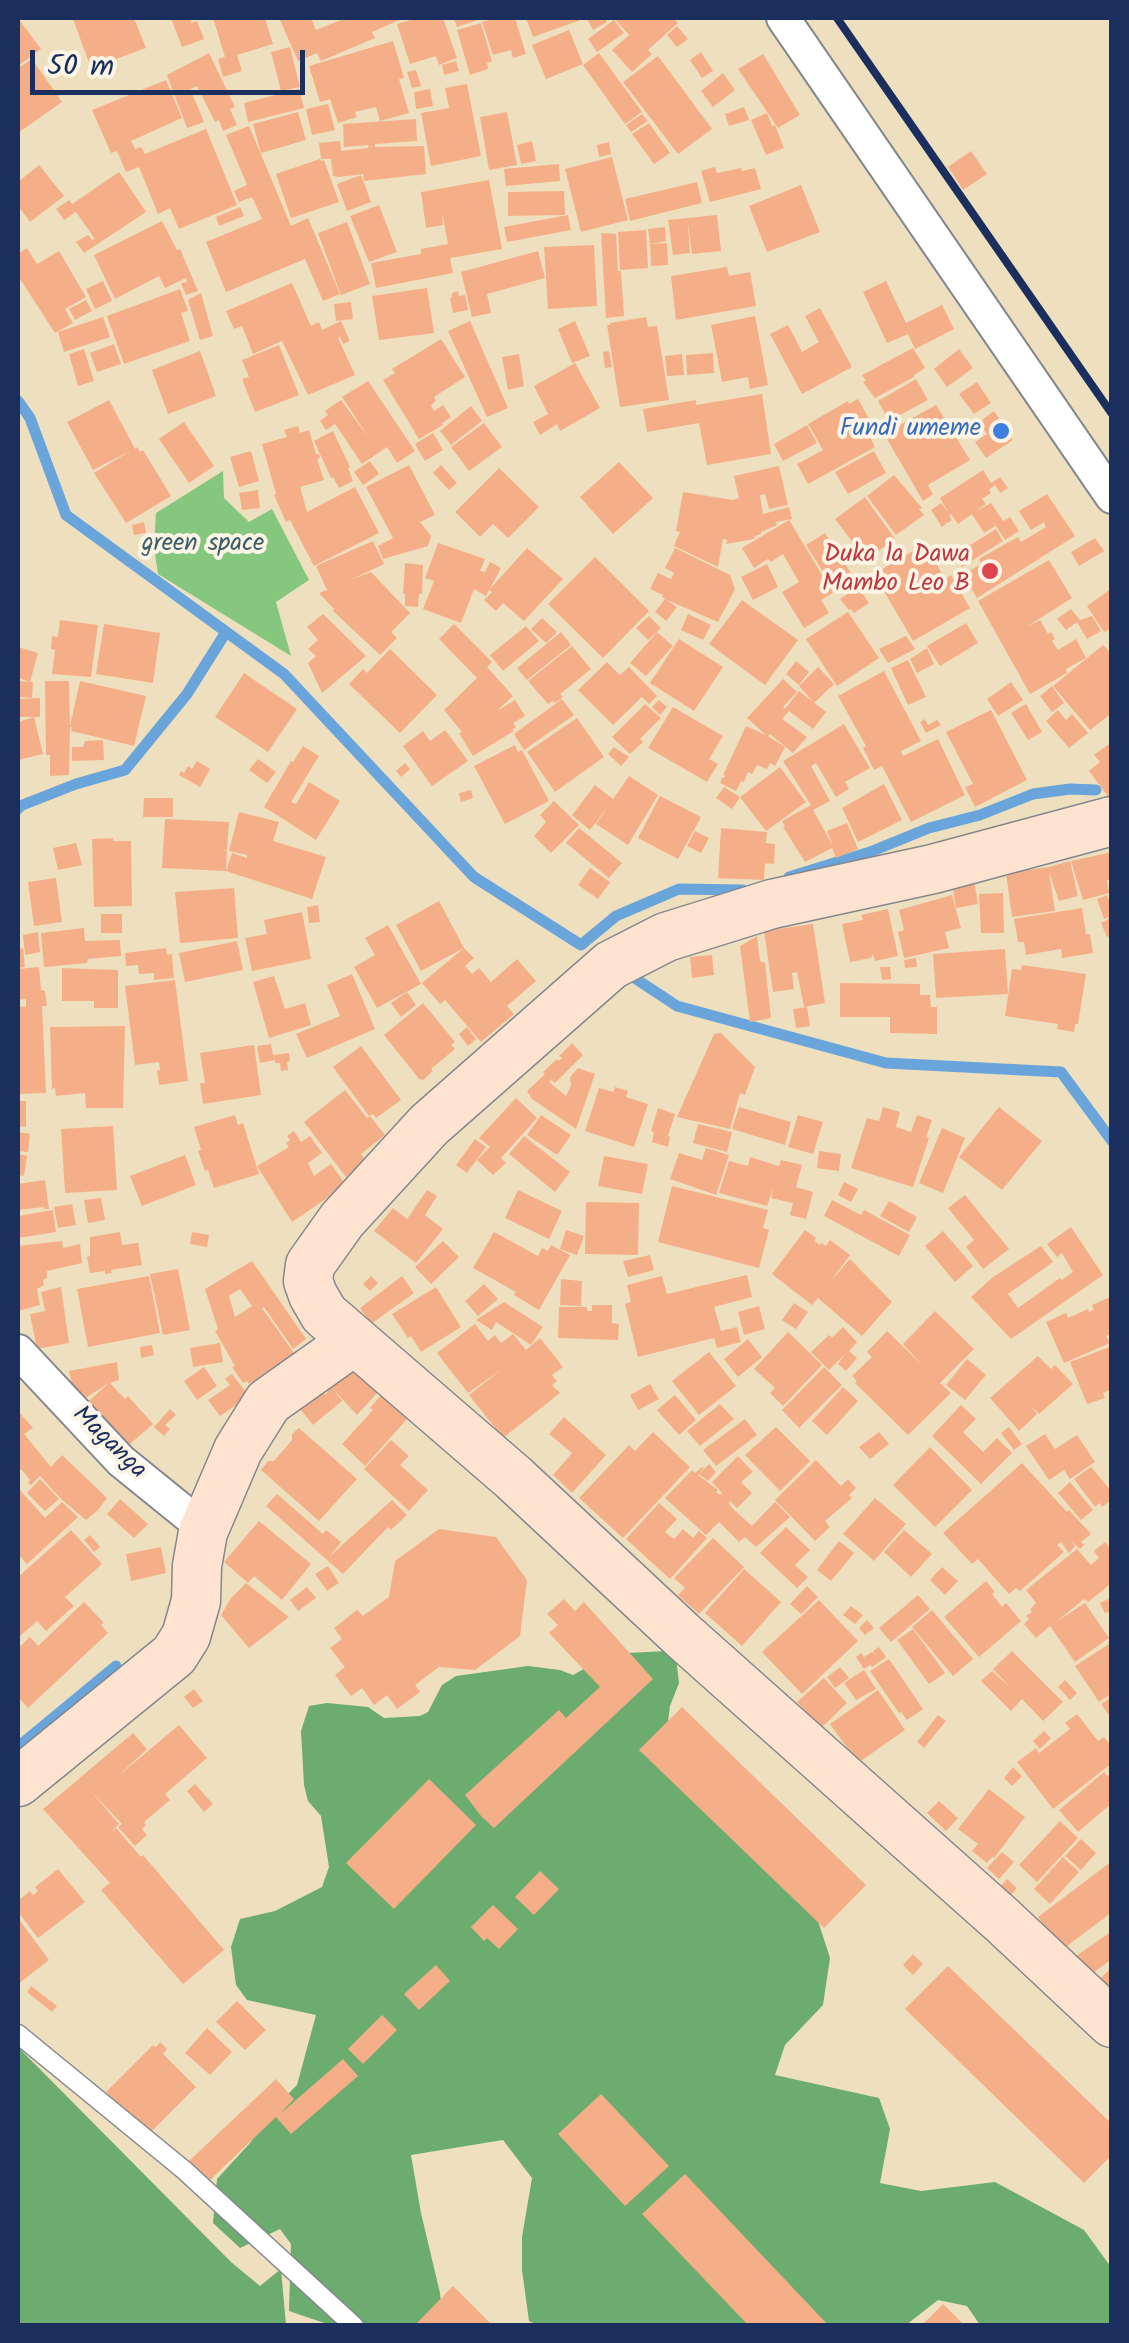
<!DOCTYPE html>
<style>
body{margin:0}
#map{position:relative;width:1129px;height:2343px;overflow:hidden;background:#eee0bf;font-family:Kalam,sans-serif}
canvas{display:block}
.frame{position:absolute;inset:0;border:20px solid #1b2f5e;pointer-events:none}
.scale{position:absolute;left:30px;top:50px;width:275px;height:45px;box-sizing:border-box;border:5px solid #1b2f5e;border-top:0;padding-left:12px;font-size:30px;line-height:35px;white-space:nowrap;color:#1b2f5e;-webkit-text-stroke:8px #fcf5e5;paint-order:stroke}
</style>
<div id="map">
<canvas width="1129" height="2343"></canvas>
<div class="frame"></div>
<div class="scale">50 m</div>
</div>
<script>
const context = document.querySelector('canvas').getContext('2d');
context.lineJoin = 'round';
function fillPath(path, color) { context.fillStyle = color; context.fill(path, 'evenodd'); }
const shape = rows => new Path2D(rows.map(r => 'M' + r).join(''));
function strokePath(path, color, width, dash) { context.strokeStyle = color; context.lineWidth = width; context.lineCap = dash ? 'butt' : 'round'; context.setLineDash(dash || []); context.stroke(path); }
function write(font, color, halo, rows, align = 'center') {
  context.font = font + ' Kalam,sans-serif'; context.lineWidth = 8; context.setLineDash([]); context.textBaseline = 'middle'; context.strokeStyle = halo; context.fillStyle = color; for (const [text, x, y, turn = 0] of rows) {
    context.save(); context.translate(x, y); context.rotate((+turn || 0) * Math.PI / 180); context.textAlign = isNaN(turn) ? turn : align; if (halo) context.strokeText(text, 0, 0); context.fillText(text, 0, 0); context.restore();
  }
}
const green = shape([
 [223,471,224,498,249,522,272,509,309,580,276,602,291,656,158,574,154,547,156,513]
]);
const forest = shape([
 [666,1651,676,1657,679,1683,670,1706,665,1746,809,1893,830,1958,823,2005,785,2045,775,2075,879,2098,890,2129,880,2183,921,2191,995,2182,1084,2230,1111,2267,1111,2325,980,2325,967,2306,938,2300,906,2325,537,2325,529,2321,522,2270,522,2237,532,2178,503,2140,411,2155,421,2213,440,2293,443,2325,330,2325,289,2311,291,2244,280,2229,240,2248,213,2223,217,2179,250,2143,276,2106,297,2085,316,2015,247,2000,236,1985,231,1947,240,1919,275,1911,322,1887,329,1867,321,1816,308,1801,304,1785,301,1731,309,1706,327,1703,368,1707,384,1718,420,1716,428,1712,442,1685,456,1676,528,1666,560,1670,573,1675,610,1654],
 [18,2047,231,2262,260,2286,281,2269,286,2325,18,2325]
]);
const stream = shape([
 [18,401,30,418,66,515,284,674,474,877,581,945,616,916,679,889,743,890],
 [18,809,20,806,76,784,125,770,187,694,226,632],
 [789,877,870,852,929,828,980,815,1033,794,1070,789,1096,790],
 [627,973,677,1006,886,1063,1061,1072,1112,1141],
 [18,1747,116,1666]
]);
const building = shape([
 [18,18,41,49,18,66],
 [78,18,134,18,146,48,91,68,73,19],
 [171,18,190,18,191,23,197,21,204,39,182,47],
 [213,18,265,18,273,44,237,55,242,71,223,77,218,59,225,57],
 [279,18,311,18,316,30,346,18,404,18,372,32,375,38,321,61,317,53,298,61],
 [417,18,443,18,457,58,439,65,436,56,410,64,397,24],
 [454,18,484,18,457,27],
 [496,18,515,18,526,54,513,58,511,50,493,55,482,22],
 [526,18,586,18,533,37],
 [589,18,604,18,607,22,593,30,587,19],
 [614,18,673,18,678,23,648,50,652,54,632,72,612,50,629,35],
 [614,20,624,33,597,52,588,39],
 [481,23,492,61,487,63,488,69,470,75,457,30],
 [677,26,688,39,677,47,667,35],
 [569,30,583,64,546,79,532,45],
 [393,41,404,78,399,79,409,113,380,121,376,107,355,112,357,117,338,123,330,99,320,102,309,66],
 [290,47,300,87,281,91,271,52],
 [701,52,713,71,702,78,690,60],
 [209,53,235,107,230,109,237,125,223,131,219,120,215,122,197,86,189,90,192,93,204,122,187,128,167,75],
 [599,53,642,112,625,124,583,65],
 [763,54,800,115,778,128,738,69],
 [658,56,712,129,678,154,623,82],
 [32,59,62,102,18,133,18,68],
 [456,61,459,71,444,75,442,65],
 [416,70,421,86,412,88,407,72],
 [723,73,735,90,713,107,701,91],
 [166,80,182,118,131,141,135,149,141,147,145,154,206,129,237,205,179,229,170,208,158,214,139,167,126,172,117,151,111,153,92,110],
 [467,84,481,156,431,166,421,113,449,108,445,88],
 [299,89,304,108,248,122,244,103],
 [430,89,433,106,416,109,414,92],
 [328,104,335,130,312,135,306,109],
 [744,107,749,120,729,126,725,114],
 [298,112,306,140,261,153,253,124],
 [507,112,517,165,489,170,480,117],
 [767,113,772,126,775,125,784,148,766,155,751,120],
 [642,114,648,121,631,132,626,125],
 [416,119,417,141,375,144,375,147,424,146,426,174,364,181,363,174,339,177,333,176,331,159,321,159,319,143,340,141,341,151,368,148,369,145,344,147,343,124],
 [649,123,670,153,654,164,632,134],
 [249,126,291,226,308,218,340,294,323,301,305,259,226,292,206,242,262,219,252,197,239,202,234,191,247,185,226,135],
 [532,141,536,161,521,164,517,145],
 [609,142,611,154,599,157,597,145],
 [971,151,987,174,963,190,948,167],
 [612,157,628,220,581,232,565,169],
 [320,159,321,161,324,160,339,202,291,218,276,174],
 [559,164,560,181,506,186,504,169],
 [39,165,64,196,30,222,18,206,18,182],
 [715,167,717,173,741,168,742,171,755,168,761,189,710,202,701,171],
 [119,172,146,212,84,253,76,242,88,235,92,240,95,239,76,212,64,220,56,209,69,200,72,204],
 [361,175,371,202,347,211,337,184],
 [489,180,502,249,450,258,453,273,376,288,371,263,421,254,421,249,448,244,442,212,443,225,426,228,421,192],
 [697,182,702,203,630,221,625,199],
 [801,185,820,232,767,252,749,206],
 [564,191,565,215,508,216,508,192],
 [379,205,397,252,369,262,350,216],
 [240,207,244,216,219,226,216,217],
 [568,215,571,230,507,242,504,227],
 [717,215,721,251,692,254,688,223,690,253,673,255,668,220],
 [162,221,177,250,180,249,198,291,186,295,181,283,187,282,186,278,165,288,159,276,115,299,94,255],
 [347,222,370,284,341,295,318,233],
 [665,227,666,241,650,244,648,229],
 [646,230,648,268,620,270,618,232],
 [601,233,616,234,618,271,621,271,624,316,606,318],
 [667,243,668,265,651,266,650,244],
 [594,245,597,306,548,309,544,247],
 [27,248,37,264,59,251,86,297,65,309,73,323,55,333,18,276,18,254],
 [538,251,545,278,487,294,491,313,472,317,461,272],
 [727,267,729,276,750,272,756,306,676,320,671,276],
 [103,281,112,301,95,309,86,289],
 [886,281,906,323,942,305,954,329,915,349,908,334,887,343,863,292],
 [292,283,311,326,319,322,322,330,341,321,350,341,343,344,340,337,338,338,355,375,308,395,282,341,253,354,242,326,234,329,226,311],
 [427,288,434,333,379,340,372,296],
 [180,289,188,311,181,313,190,341,124,364,107,316],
 [458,291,459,296,465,295,468,310,453,313,450,298,452,297,452,293],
 [201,293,213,336,200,340,188,300],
 [86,300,92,311,75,320,69,309],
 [351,302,353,319,336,321,334,304],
 [820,308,852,367,802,394,770,334,788,325,802,352,819,342,805,316],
 [755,316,768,385,750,389,748,377,722,382,711,325],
 [103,317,110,337,64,352,58,332],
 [646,317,648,327,657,326,669,400,620,407,607,325,610,325,610,323],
 [470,321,508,408,487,417,448,331],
 [575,321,590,356,572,363,558,329],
 [441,339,465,377,434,397,436,401,431,405,434,411,443,405,451,417,442,423,443,425,419,439,383,380,395,373,392,369],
 [114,344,121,364,97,372,90,353],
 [279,345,299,395,255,412,242,379,249,377,242,360],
 [913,348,925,368,914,375,914,377,875,398,863,382,866,381,862,375],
 [84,349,94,381,78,386,69,354],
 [959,349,973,368,947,387,934,369],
 [200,351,216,396,168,414,152,370],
 [609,351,612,367,605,368,603,352],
 [713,353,714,373,687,375,686,355],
 [519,354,524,386,508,390,502,357],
 [682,354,684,375,667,376,665,356],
 [575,363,600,408,560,431,557,424,540,435,533,422,548,414,534,386],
 [916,379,928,400,889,421,878,401],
 [368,381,415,451,397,463,387,447,362,464,335,424,326,430,320,421,328,415,325,411,341,400,369,438,342,397],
 [977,382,991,403,974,414,959,394],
 [762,394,771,454,707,465,699,423,647,432,643,409,696,400,696,405],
 [858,399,874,428,867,431,875,447,808,484,797,464,823,450,808,424,848,401,849,404],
 [109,400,135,449,137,447,140,452,143,450,171,496,126,523,94,473,130,451,93,470,67,422],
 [936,405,970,460,928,485,933,494,923,501,884,434],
 [471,406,482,421,451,445,440,431],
 [994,411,1013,440,986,458,975,442,987,434,979,422],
 [184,422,214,466,189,483,159,439],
 [484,423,502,447,469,471,451,447],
 [807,425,817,443,783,461,774,444],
 [298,426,300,433,309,430,316,454,319,454,320,458,317,459,324,480,300,487,307,512,355,487,379,533,314,566,290,520,286,522,274,495,276,494,262,444,287,437,284,430],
 [333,431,350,467,348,468,353,481,339,488,333,477,331,478,314,441],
 [433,433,443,450,425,461,415,444],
 [251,451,259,481,239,487,230,457],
 [874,451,886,473,848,494,835,472],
 [370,461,379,474,363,485,354,472],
 [619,462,653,498,613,534,580,497],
 [409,465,435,515,420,522,431,536,428,546,383,559,378,546,393,538,366,487],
 [441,465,457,483,449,490,433,473],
 [779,466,788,505,769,509,765,494,760,495,763,514,789,507,792,519,776,522,777,525,761,532,761,534,755,536,754,539,726,544,727,540,723,539,718,567,674,546,680,532,676,531,683,492,733,500,739,498,734,476],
 [499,468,539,507,508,538,493,524,480,537,455,512],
 [983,470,991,483,1000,477,1008,488,1000,493,995,485,989,490,991,493,982,499,986,504,976,511,991,503,1003,521,1010,517,1019,531,1005,540,994,523,995,526,984,533,972,514,958,524,951,514,949,515,952,520,947,523,944,522,946,524,942,527,931,510,941,503,948,512,940,498],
 [894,475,922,508,919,509,924,515,896,535,867,496],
 [258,490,260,508,242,510,239,493],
 [1047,494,1075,536,977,598,963,575,981,564,979,559,1000,547,1018,537,1021,542,1046,527,1044,522,1031,530,1019,511],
 [865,497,895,539,866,560,835,519],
 [789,520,833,593,821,600,829,613,804,628,782,592,799,582,783,554,771,562,768,559,754,568,742,548],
 [144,522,146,533,134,535,132,525],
 [996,529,1003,541,962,567,954,555],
 [825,533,855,579,836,592,806,545],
 [1095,538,1104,551,1079,566,1071,552],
 [373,541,384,564,350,580,371,572,410,613,391,632,397,638,380,655,333,611,334,609,319,593,327,590,316,566],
 [438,543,485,559,480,571,485,572,490,562,501,568,486,596,474,589,461,623,423,609,434,581,425,578],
 [925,544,945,579,951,575,970,608,913,641,874,574],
 [527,548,563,579,524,621,503,603,496,611,484,600,492,592,489,590],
 [675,548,730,575,735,589,718,622,667,600,677,607,666,621,655,612,665,599,662,597,663,595,650,589,658,573,671,579,674,573,665,568],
 [595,557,649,611,603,658,548,604],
 [1049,560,1072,598,1026,627,1040,620,1048,634,1051,632,1055,639,1052,641,1058,650,1076,639,1086,658,1066,669,1067,673,1030,694,978,601],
 [405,563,423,565,422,594,419,594,418,607,405,606,405,594,403,594],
 [767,564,778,587,753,600,741,577],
 [858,587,869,603,854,613,851,609,849,610,840,599],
 [1112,588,1112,628,1104,632,1087,606],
 [742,600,798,640,765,685,709,644],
 [1071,609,1080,620,1092,616,1101,631,1087,639,1077,622,1066,630,1057,619],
 [848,612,879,658,837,686,806,639],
 [323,614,366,656,322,693,308,663,316,656,308,649,318,640,307,627],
 [688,614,711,625,703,640,681,630],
 [649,616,661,628,648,640,636,628],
 [542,618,557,632,546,643,531,629],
 [60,620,98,625,91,677,52,674,55,650,51,649,52,636,58,637],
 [966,623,978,643,940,666,927,646],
 [104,624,160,633,153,683,96,674],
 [454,624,492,662,487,667,513,696,497,711,515,700,525,716,513,723,516,727,512,730,514,731,473,756,459,733,462,732,444,710,477,678,439,639],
 [526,626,539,641,503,671,490,655],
 [561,632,571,645,527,680,517,668],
 [657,632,673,646,646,676,630,663],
 [906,636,915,649,888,663,879,649],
 [679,639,723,667,694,711,650,683],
 [1103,645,1112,654,1112,713,1090,730,1053,686],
 [572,646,591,669,560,694,563,697,555,703,553,701,548,704,528,681],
 [18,647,38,653,30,682,18,678],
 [927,648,934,664,917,673,910,659],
 [390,649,437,695,400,733,349,684,363,669,367,673],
 [908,660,926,697,908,705,891,668],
 [796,661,809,672,799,685,786,674],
 [607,662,620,675,629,667,657,696,649,704,642,697,613,725,578,690],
 [818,667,834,684,814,703,799,686],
 [884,671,921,741,901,751,903,756,938,739,965,795,911,822,882,766,874,770,863,748,866,746,838,696],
 [244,673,297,709,268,752,215,717],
 [783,679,797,692,783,707,785,709,799,691,826,712,813,729,789,711,782,719,807,737,793,753,770,734,768,736,785,747,775,766,770,763,767,769,757,765,752,774,748,772,744,782,741,781,736,791,720,783,722,778,726,776,723,775,746,726,766,735,747,718],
 [18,681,33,682,32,698,18,697],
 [45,681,69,681,70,726,80,681,146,696,134,746,71,731,72,727,70,727,69,775,50,776,50,755,46,755],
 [1011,682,1023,700,998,716,987,699],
 [1052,686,1064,703,1052,712,1040,696],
 [40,698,40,717,18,717,18,699],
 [562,699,574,715,524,750,514,734],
 [659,700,667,707,660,715,652,707],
 [645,704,661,718,640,739,643,742,630,754,612,737],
 [1026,704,1042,732,1028,740,1011,713],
 [673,707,723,736,709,759,718,764,707,782,648,748],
 [991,710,1027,780,975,807,965,787,973,784,946,732],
 [1058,710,1066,720,1072,714,1088,733,1069,748,1046,721],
 [34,717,43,754,18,760,18,740,20,739,18,722],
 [577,718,604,757,555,792,527,752],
 [925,719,928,725,937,720,941,725,926,733,920,722],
 [844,724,870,768,845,782,849,789,836,797,816,763,811,766,830,801,813,810,833,846,827,831,847,823,858,849,836,858,832,848,805,862,783,827,785,826,782,821,811,805,783,761],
 [445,730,468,761,432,786,403,746,423,731,430,741],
 [103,740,104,760,72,761,72,747,83,747,85,741],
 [1112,742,1112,802,1089,771,1100,762,1094,755],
 [515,745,518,752,522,750,549,801,505,824,474,766],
 [303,746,319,756,291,802,296,804,309,782,340,801,316,840,264,807,291,761,293,762],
 [614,747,629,757,621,766,608,754],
 [258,759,276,772,267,783,249,770],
 [197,761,210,769,200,787,179,775,181,771,184,773,188,766,192,769],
 [405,763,410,769,401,777,396,771],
 [780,767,806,802,766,831,740,797],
 [629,776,658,795,628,845,596,824,607,808,590,830,572,815,595,785,613,799],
 [884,784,902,820,858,842,842,808],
 [724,787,740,797,732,809,716,798],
 [471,790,473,798,461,802,459,793],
 [660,796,701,817,678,859,638,838],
 [144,798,173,798,173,817,143,817],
 [554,801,579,825,551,853,534,836,546,822,540,815],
 [239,812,279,822,273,841,326,857,312,899,226,871,162,868,165,819,229,822,227,850,224,850,227,851,226,871,232,853,247,858,247,855,229,851],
 [579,828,622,863,609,878,566,843],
 [721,828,767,832,766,843,775,844,774,864,765,863,764,880,718,878],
 [695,831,709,838,701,853,687,846],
 [113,838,113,841,131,841,132,906,94,907,92,839],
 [76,843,82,865,58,870,53,848],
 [1112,852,1112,878,1107,881,1109,893,1083,900,1071,861],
 [1070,861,1078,896,1059,901,1049,872,1055,911,1012,917,1006,873,1049,867],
 [590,868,610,882,598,899,578,885],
 [56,878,62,922,34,926,28,882],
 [974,880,978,904,956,908,952,883],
 [234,888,238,938,180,943,175,892],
 [1003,893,1004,933,981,933,979,894],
 [952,895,961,928,945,932,949,948,904,958,898,932,904,930,899,910],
 [1107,895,1112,908,1112,916,1104,919,1097,899],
 [439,901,464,948,421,971,396,925],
 [318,905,320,922,309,923,307,907],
 [1082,908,1086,934,1090,934,1093,953,1062,958,1061,949,1026,955,1024,942,1018,942,1014,919],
 [888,909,898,956,875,961,873,954,871,958,850,962,842,924,863,920,861,915],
 [302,912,311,959,252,971,245,938,267,934,264,920],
 [101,914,122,914,122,933,101,933],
 [1112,917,1112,935,1107,937,1101,923],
 [813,924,825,1003,804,1007,797,972,792,973,794,989,773,992,764,931],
 [388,925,421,984,377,1008,354,967,375,955,365,938],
 [84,928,85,941,120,940,121,956,88,959,87,963,44,967,41,933],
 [38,932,40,952,25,955,23,935],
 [757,936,760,961,765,963,771,1018,750,1022,740,946],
 [237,941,243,970,185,982,179,953],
 [23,948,25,967,18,968,18,949],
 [166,948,167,955,172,954,174,978,154,980,154,973,139,974,138,965,126,966,125,953],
 [464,948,474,958,465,966,472,974,479,968,491,982,517,959,536,981,507,1006,514,1014,481,1042,445,1000,440,1004,422,983],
 [1005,949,1008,994,936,998,933,954],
 [712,955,714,975,692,978,690,957],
 [916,958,917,967,905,968,904,960],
 [1022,965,1086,974,1078,1024,1075,1024,1074,1032,1057,1029,1058,1024,1005,1016,1012,969,1021,970],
 [39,967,41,990,45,991,47,1006,42,1006,46,1093,18,1094,18,1006,26,1007,26,999,18,1000,18,969],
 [880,967,890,967,891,979,882,980],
 [62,968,118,970,118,1008,94,1008,94,1001,62,1001],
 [352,974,375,1029,307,1058,296,1034,340,1016,327,985],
 [274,976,285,1009,305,1003,311,1025,269,1038,253,982],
 [175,980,188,1081,159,1085,157,1070,160,1070,159,1062,135,1065,125,986],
 [840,983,920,984,920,995,930,995,931,1007,937,1007,937,1034,890,1033,890,1017,840,1017],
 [407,992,416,1005,401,1017,391,1003],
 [423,1003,455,1042,451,1045,455,1049,431,1069,433,1071,423,1080,419,1079,384,1035],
 [807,1007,810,1026,796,1028,793,1009],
 [125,1026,123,1108,86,1108,85,1093,56,1096,55,1088,52,1089,50,1027],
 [467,1027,476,1039,468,1046,459,1034],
 [721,1033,755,1067,745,1095,740,1093,730,1129,677,1117,714,1034],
 [572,1043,583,1055,555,1083,551,1080,549,1082,566,1096,571,1085,570,1077,578,1068,595,1074,576,1129,532,1099,527,1091,545,1074,543,1072,557,1059,558,1061,562,1058,559,1056],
 [271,1044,273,1055,289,1053,290,1061,287,1062,288,1070,281,1071,280,1063,275,1063,275,1060,260,1063,257,1046],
 [254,1045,261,1095,203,1104,200,1083,205,1083,200,1053],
 [361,1046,401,1100,376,1118,373,1114,369,1116,333,1067],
 [615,1087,628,1091,626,1097,648,1104,634,1147,585,1131,599,1088,613,1092],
 [345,1090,367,1118,370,1116,385,1135,361,1154,366,1161,346,1177,304,1122],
 [516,1098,537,1118,501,1158,506,1163,493,1175,477,1160,490,1147,479,1138],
 [18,1101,26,1101,26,1127,18,1126],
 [739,1107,791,1122,785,1145,732,1129],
 [883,1107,900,1112,896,1127,911,1132,917,1115,932,1120,926,1137,929,1138,913,1187,851,1168,867,1118,879,1121],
 [999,1107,1042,1141,1002,1190,959,1157],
 [658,1108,675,1114,668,1136,670,1137,668,1147,652,1142,654,1132,651,1131],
 [235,1115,238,1125,243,1123,259,1174,214,1188,208,1170,205,1171,198,1151,201,1150,194,1127],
 [541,1115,571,1135,557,1155,527,1135],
 [798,1115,823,1122,813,1154,788,1147],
 [698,1124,732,1132,727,1152,693,1143],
 [113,1126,117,1190,65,1193,61,1129],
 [942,1128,965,1138,943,1193,919,1183],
 [294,1131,301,1142,310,1136,322,1153,308,1163,314,1176,331,1164,346,1185,292,1222,257,1166,289,1147,286,1143,290,1140,287,1136],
 [18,1132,30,1134,28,1152,18,1151],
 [524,1136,570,1172,555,1192,509,1154],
 [475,1139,486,1147,467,1173,456,1165],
 [706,1148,729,1155,716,1195,670,1179,679,1153,702,1160],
 [819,1151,841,1154,839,1171,817,1168],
 [18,1154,27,1156,24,1176,18,1175],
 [185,1155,196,1185,142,1206,130,1176],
 [604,1156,648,1164,642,1194,598,1186],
 [750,1157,779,1166,781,1160,802,1165,796,1187,813,1192,806,1219,790,1215,793,1203,771,1198,773,1188,767,1206,719,1193,729,1161,748,1166],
 [45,1180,49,1209,44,1209,44,1207,18,1210,18,1184],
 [844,1182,858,1189,851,1202,838,1195],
 [672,1186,768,1210,763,1228,769,1230,759,1268,658,1242],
 [427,1190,437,1196,425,1215,443,1229,416,1263,374,1231,393,1208,407,1219],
 [518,1190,562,1211,549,1239,505,1218],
 [965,1195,1009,1249,983,1269,966,1247,974,1240,948,1208],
 [101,1198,105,1220,88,1223,84,1200],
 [832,1200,861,1215,864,1210,910,1235,899,1256,824,1216],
 [889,1201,917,1217,909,1232,880,1216],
 [586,1202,639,1203,638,1255,585,1254],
 [72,1204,76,1225,58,1228,54,1207],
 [53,1210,56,1232,18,1238,18,1216],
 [1071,1227,1103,1275,1011,1339,971,1297,993,1277,1041,1246,1053,1262,1008,1294,1018,1308,1060,1278,1062,1280,1073,1272,1062,1253,1057,1257,1047,1244],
 [566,1230,584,1236,577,1255,560,1249],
 [805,1230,816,1238,814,1241,820,1245,821,1243,826,1246,830,1240,850,1255,830,1282,850,1259,892,1302,862,1336,818,1298,812,1305,772,1274],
 [943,1231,973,1266,955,1282,925,1246],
 [120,1232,122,1245,138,1243,142,1265,111,1270,112,1273,105,1274,105,1271,90,1273,87,1257,90,1256,90,1237],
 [192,1232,209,1235,207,1247,190,1244],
 [494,1232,538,1256,542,1248,548,1251,551,1245,570,1255,539,1310,514,1295,516,1292,473,1268],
 [62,1241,63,1248,80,1244,82,1263,47,1271,47,1278,43,1280,44,1285,37,1289,40,1305,18,1311,18,1246],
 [443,1241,459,1257,431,1284,415,1267],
 [650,1255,654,1270,628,1277,623,1261],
 [252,1261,306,1339,293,1349,264,1307,262,1308,294,1353,249,1384,247,1381,243,1383,232,1367,235,1366,215,1331,218,1329,205,1289],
 [240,1289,252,1306,235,1317,229,1296],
 [178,1269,190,1330,163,1335,150,1274],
 [747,1275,752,1297,714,1307,721,1331,737,1327,741,1342,717,1348,714,1338,638,1357,625,1304,631,1302,627,1285,662,1276,667,1294],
 [149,1276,160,1333,88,1347,77,1289],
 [371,1276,378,1283,370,1291,363,1284],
 [402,1276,414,1293,371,1324,360,1308],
 [561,1279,582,1281,581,1306,560,1305],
 [484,1284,498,1299,478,1316,465,1301],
 [61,1287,69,1343,37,1349,30,1314,45,1311,41,1292],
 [436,1287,461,1327,421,1352,411,1336,408,1338,392,1314],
 [1110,1297,1112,1333,1106,1336,1110,1343,1064,1363,1046,1322,1066,1313,1068,1318,1088,1309,1089,1312,1094,1310,1092,1305],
 [504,1302,543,1327,531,1345,496,1322,492,1330,476,1320],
 [794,1303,808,1312,796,1329,782,1320],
 [592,1305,612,1305,612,1323,619,1324,618,1340,558,1338,559,1307,587,1307,587,1311,592,1311],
 [759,1306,765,1329,744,1335,738,1312],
 [935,1311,974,1349,940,1383,951,1393,908,1435,855,1383,857,1381,852,1376,872,1357,867,1352,887,1331,922,1365,903,1344],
 [475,1324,488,1341,495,1335,501,1343,513,1334,526,1350,540,1338,563,1367,552,1375,557,1381,552,1385,560,1393,503,1438,469,1395,502,1369,468,1393,437,1353],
 [843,1327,857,1342,849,1351,857,1358,846,1371,838,1364,845,1354,829,1370,811,1352,829,1335,832,1338],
 [788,1332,822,1365,783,1406,770,1393,775,1388,754,1369],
 [748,1339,762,1357,738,1377,724,1359],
 [220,1343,223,1362,193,1367,190,1348],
 [152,1345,154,1355,141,1358,140,1347],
 [1112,1346,1112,1389,1103,1393,1105,1398,1087,1404,1070,1362],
 [709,1352,736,1386,699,1415,672,1381],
 [1038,1356,1051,1369,1055,1365,1073,1384,1039,1414,1031,1406,1037,1414,1019,1431,990,1398],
 [967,1359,986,1375,965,1400,946,1385],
 [117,1362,119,1380,110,1383,125,1399,128,1396,153,1424,123,1450,83,1406,109,1383,76,1404,69,1371],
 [356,1366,379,1391,357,1415,332,1388,342,1401,313,1425,300,1409,321,1391,325,1395,328,1392,321,1385,335,1373,341,1380],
 [204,1367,217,1386,197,1400,184,1381],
 [824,1367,842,1385,799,1428,782,1410],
 [232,1374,249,1396,220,1416,208,1400,230,1385,225,1379],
 [650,1384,659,1399,638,1410,630,1395],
 [843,1387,858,1401,827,1435,812,1421],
 [381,1395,408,1418,365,1466,342,1444,373,1410,370,1408],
 [675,1395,696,1420,679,1435,657,1410],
 [720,1404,734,1419,700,1446,687,1431],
 [961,1405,976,1419,963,1432,983,1452,997,1438,1012,1453,981,1484,932,1436],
 [170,1409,176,1415,165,1425,170,1429,164,1436,154,1427],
 [18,1411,33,1428,24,1434,51,1467,62,1455,107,1498,98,1510,86,1520,61,1499,40,1476,31,1485,28,1482,30,1480,21,1469,19,1471,18,1469],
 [564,1417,606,1455,572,1493,553,1475,572,1453,549,1434],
 [745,1419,757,1435,716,1466,703,1450],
 [776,1427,810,1461,780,1491,745,1455],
 [1009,1427,1022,1444,1014,1450,1001,1433],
 [299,1428,357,1479,319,1521,261,1470,268,1461,274,1461,292,1440,292,1434],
 [653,1432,690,1467,623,1538,579,1498,629,1445,635,1451],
 [879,1432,889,1444,870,1459,859,1447],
 [1045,1434,1055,1449,1077,1435,1095,1462,1070,1479,1064,1470,1049,1480,1026,1446],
 [391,1440,409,1456,400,1465,428,1490,409,1511,364,1469],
 [930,1447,972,1490,935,1527,893,1485],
 [738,1456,753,1472,741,1482,752,1493,737,1508,730,1501,729,1503,732,1508,752,1526,775,1502,790,1517,756,1547,745,1537,739,1542,719,1522,706,1535,665,1498,692,1470,695,1473,702,1467,704,1468,698,1475,718,1490,716,1492,720,1495,722,1493,712,1482],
 [816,1460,841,1486,848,1479,856,1488,849,1495,852,1498,825,1521,830,1527,815,1541,775,1500],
 [1022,1463,1067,1512,1069,1510,1091,1534,1081,1542,1084,1545,1080,1549,1071,1541,1075,1546,1069,1553,1061,1542,1057,1545,1064,1552,1020,1591,1016,1588,1009,1594,978,1559,972,1564,943,1533],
 [709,1464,716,1472,708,1481,699,1474],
 [1091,1467,1112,1492,1112,1499,1102,1507,1100,1503,1095,1507,1074,1479],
 [40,1479,59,1499,45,1511,27,1493],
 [1070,1482,1093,1510,1081,1520,1058,1493],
 [18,1488,45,1518,62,1502,78,1517,27,1564,18,1554],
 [277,1494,323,1534,326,1530,341,1542,330,1556,392,1500,407,1515,391,1530,388,1527,343,1574,266,1506],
 [875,1498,906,1524,874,1561,843,1534],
 [120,1499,148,1524,134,1538,107,1514],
 [659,1503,677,1519,665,1532,674,1539,683,1529,693,1538,699,1531,707,1538,670,1579,626,1539],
 [259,1521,311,1564,282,1600,254,1576,248,1583,224,1562],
 [786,1527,810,1550,795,1565,808,1577,797,1588,760,1553],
 [439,1529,496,1537,527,1580,520,1636,475,1670,439,1667,415,1685,420,1692,397,1709,387,1695,374,1705,362,1688,351,1696,335,1675,345,1667,330,1648,342,1639,334,1628,357,1610,363,1616,389,1597,395,1561],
 [71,1530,102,1564,65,1597,74,1606,46,1631,37,1621,18,1638,18,1577],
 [904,1530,932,1554,911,1577,884,1552],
 [90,1535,100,1547,94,1552,84,1540],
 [713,1538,744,1567,699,1614,678,1595,685,1588,674,1578],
 [839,1541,854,1553,831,1581,817,1570],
 [1105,1542,1112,1550,1112,1583,1088,1602,1084,1599,1056,1622,1085,1603,1109,1638,1075,1662,1050,1626,1036,1638,1024,1624,1029,1619,1026,1616,1032,1612,1030,1609,1036,1603,1026,1590,1077,1549,1091,1565,1099,1558,1094,1551],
 [161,1547,166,1573,131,1581,126,1554],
 [328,1566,339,1583,327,1591,315,1574],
 [942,1567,958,1581,945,1595,930,1580],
 [744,1569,781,1602,742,1646,705,1613],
 [986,1581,995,1592,992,1594,1002,1607,1006,1603,1021,1621,979,1657,944,1617],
 [246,1583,289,1617,249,1648,221,1615,231,1598],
 [807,1586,818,1597,801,1614,790,1604],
 [307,1587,316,1598,298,1611,290,1600],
 [918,1595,930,1609,891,1642,879,1628],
 [564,1599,575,1611,584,1602,653,1679,494,1828,481,1816,465,1795,559,1710,566,1718,600,1687,549,1633,558,1625,547,1614],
 [1108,1599,1112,1611,1105,1613,1100,1603],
 [819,1600,858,1641,802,1694,762,1652],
 [84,1602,104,1623,101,1625,108,1633,28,1708,18,1697,18,1648,30,1637,38,1646],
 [851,1606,863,1615,855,1624,843,1615],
 [932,1610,973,1659,953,1676,912,1627],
 [867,1620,874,1628,865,1635,859,1628],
 [913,1629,945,1673,929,1684,897,1640],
 [1112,1642,1112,1693,1099,1702,1075,1666],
 [879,1647,886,1657,872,1667,870,1665,864,1669,856,1657,861,1653,864,1657,872,1652,875,1655,873,1651],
 [1012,1651,1063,1702,1043,1721,1022,1699,1011,1711,981,1681,992,1671,1010,1687,993,1669],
 [889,1659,923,1709,907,1720,901,1712,899,1713,870,1671],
 [840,1667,849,1678,835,1688,827,1677],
 [864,1670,876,1689,856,1700,844,1683],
 [824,1678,847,1703,821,1728,797,1702],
 [1065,1680,1077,1693,1070,1700,1058,1687],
 [194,1689,203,1701,193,1708,184,1697],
 [878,1690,905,1730,858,1763,830,1724],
 [1112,1697,1112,1719,1101,1704],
 [682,1707,866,1885,824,1928,639,1750],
 [1077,1714,1098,1741,1104,1737,1112,1747,1112,1763,1053,1809,1017,1762,1036,1748,1039,1753,1070,1729,1065,1723],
 [938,1715,946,1721,924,1748,917,1742],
 [179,1725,207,1758,165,1794,170,1800,144,1822,146,1825,142,1829,147,1835,135,1846,118,1827,122,1824,90,1790,119,1824,111,1832,116,1828,141,1857,143,1855,224,1950,183,1984,101,1890,110,1883,43,1809,133,1733,147,1749,117,1777],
 [1044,1731,1051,1738,1040,1749,1033,1741],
 [1013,1767,1022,1776,1012,1786,1004,1778],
 [1104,1772,1107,1776,1112,1773,1112,1803,1078,1832,1059,1810],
 [429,1779,476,1825,394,1909,346,1863],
 [195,1784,213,1804,204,1812,187,1791],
 [989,1789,1025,1817,994,1858,992,1857,987,1863,972,1851,978,1844,958,1829],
 [939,1801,958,1818,946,1831,927,1813],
 [1060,1821,1078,1838,1037,1882,1019,1865],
 [1081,1839,1096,1853,1081,1870,1065,1856],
 [1002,1852,1014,1862,999,1879,987,1868],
 [1063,1857,1079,1872,1050,1904,1034,1889],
 [1112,1861,1112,1912,1062,1950,1040,1935,1047,1930,1038,1917],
 [58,1869,85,1902,38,1938,18,1912,18,1901,30,1891,33,1895,38,1891,35,1887],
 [540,1871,559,1889,534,1915,515,1897],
 [1007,1879,1017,1888,1010,1896,1000,1887],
 [493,1905,518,1929,499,1949,487,1938,484,1941,471,1927],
 [18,1918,49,1960,18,1984],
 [1112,1931,1112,1959,1086,1978,1072,1959],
 [913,1954,923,1964,913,1975,903,1965],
 [436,1965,450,1981,419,2010,404,1994],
 [948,1966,1112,2124,1112,2155,1084,2183,905,2009],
 [1112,1967,1112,1998,1096,1983],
 [31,1986,57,2006,52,2012,27,1992],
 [237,2001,266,2030,245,2050,216,2022],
 [382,2015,397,2030,363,2064,348,2049],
 [207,2028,232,2052,210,2075,185,2053],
 [160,2042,167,2049,163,2054,196,2087,149,2134,106,2092,153,2045,156,2047],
 [343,2059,358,2076,291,2134,276,2117,209,2181,189,2161,276,2079,294,2099,280,2114],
 [601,2094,669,2166,625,2206,558,2134],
 [685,2174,829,2326,749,2326,642,2214],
 [453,2286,493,2326,420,2326,417,2323],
 [943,2304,965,2326,921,2326]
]);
const lane = shape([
 [18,2034,184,2170,354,2326]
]);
const street = shape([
 [783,18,1112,497],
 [18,1351,121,1461,200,1525,203,1532]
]);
const secondary = shape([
 [1112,821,933,869,772,904,666,937,611,965,429,1125,342,1220,310,1265,308,1281,313,1295,324,1314,514,1478,681,1634,1002,1920,1112,2023],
 [18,1782,174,1655,186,1636,196,1601,197,1566,203,1532,238,1450,268,1402,354,1341]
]);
const rail = shape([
 [837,18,1112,414]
]);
const markers = [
 [1001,431,10,"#3f7fe0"],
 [990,571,10,"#e0444e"]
];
const shopNames = [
 ["Fundi umeme",981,431]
];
const parkNames = [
 ["green space",203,546]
];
const healthNames = [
 ["Duka la Dawa",970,557],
 ["Mambo Leo B",970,586]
];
const streetNames = [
 ["Maganga",108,1444,44]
];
fillPath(green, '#86c77f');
fillPath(forest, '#6cac6e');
strokePath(stream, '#69a5da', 11);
fillPath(building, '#f5af88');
strokePath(lane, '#84888e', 21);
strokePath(street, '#84888e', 36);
strokePath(secondary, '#84888e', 51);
strokePath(lane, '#fff', 18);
strokePath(street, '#fff', 32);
strokePath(secondary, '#fee3d1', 48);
strokePath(rail, '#1b2f5e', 8);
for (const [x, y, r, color] of markers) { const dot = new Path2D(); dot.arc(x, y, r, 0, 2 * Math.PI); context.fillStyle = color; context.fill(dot); strokePath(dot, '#fcf5e5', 4); }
write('25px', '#366cbe', '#fcf5e5', shopNames, 'right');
write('25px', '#3b5d68', '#fcf5e5', parkNames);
write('25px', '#be3a42', '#fcf5e5', healthNames, 'right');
write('25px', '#1b2f5e', '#fcf5e5', streetNames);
</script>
